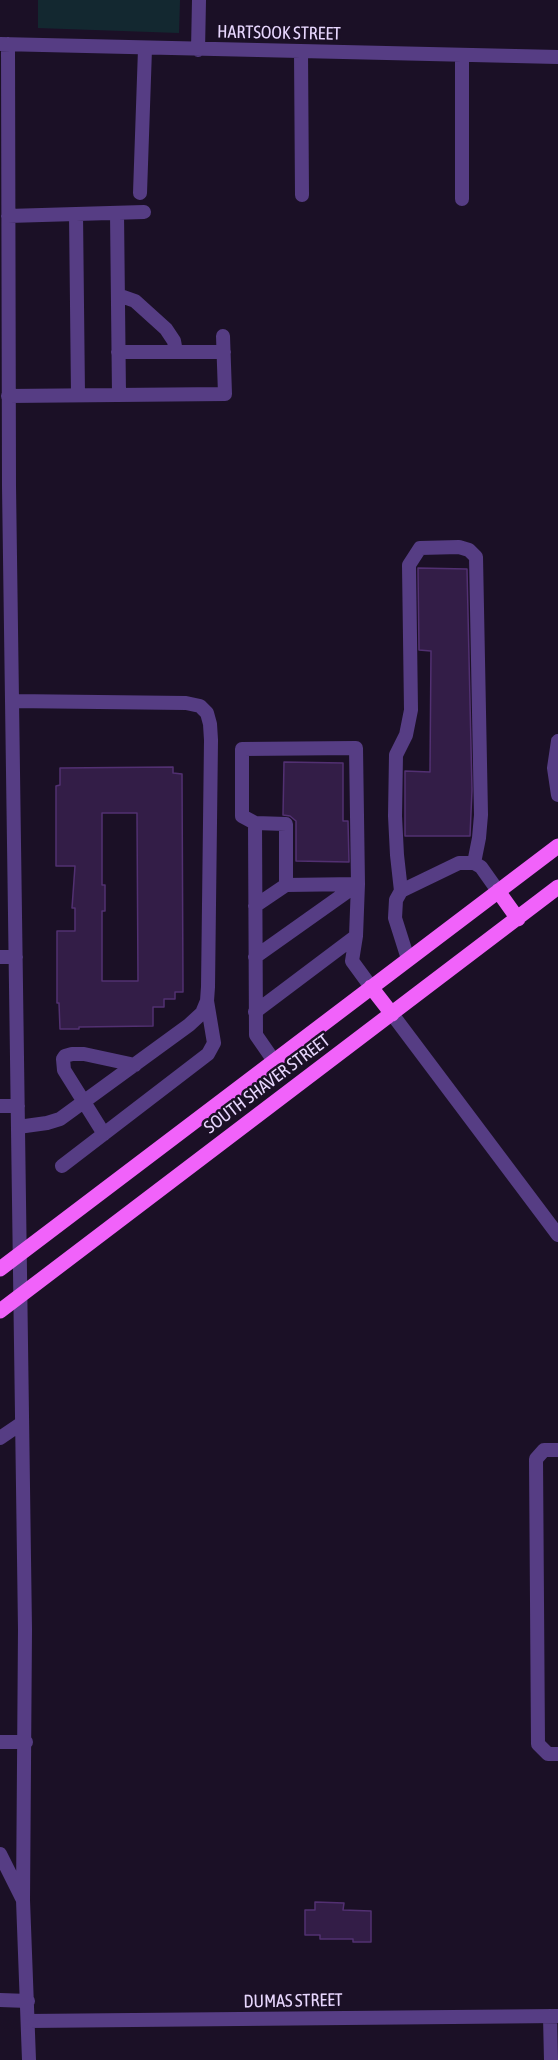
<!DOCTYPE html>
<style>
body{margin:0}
canvas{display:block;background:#1b1026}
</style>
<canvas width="558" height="2060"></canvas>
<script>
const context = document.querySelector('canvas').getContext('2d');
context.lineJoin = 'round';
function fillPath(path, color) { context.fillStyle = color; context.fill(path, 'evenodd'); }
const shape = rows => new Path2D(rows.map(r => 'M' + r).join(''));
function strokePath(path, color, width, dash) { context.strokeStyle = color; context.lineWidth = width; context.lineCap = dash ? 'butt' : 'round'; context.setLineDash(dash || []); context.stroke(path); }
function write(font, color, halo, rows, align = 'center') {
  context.font = font + ' "Asap Condensed",sans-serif'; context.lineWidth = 5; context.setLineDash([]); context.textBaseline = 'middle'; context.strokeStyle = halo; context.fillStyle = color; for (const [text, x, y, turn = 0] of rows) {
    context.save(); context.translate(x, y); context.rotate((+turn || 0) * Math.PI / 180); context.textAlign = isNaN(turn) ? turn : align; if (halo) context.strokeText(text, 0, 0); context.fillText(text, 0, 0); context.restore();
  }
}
const green = shape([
 [38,0,180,0,179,33,38,28]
]);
const building = shape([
 [418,568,467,569,472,790,470,836,405,836,405,771,430,772,431,651,419,650,418,568],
 [284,762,343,763,343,821,348,821,349,862,296,861,296,821,290,816,283,815,284,762],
 [173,767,173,773,182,774,183,992,175,992,175,999,164,999,164,1007,153,1007,153,1026,79,1027,79,1029,60,1029,59,1003,57,1003,57,931,75,931,75,908,72,908,75,866,56,866,56,786,60,785,60,768,173,767],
 [102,813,137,813,138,981,102,981,102,911,105,911,105,885,102,885,102,813],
 [315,1902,344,1903,343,1910,371,1911,371,1942,353,1942,353,1939,320,1939,320,1935,305,1935,305,1910,315,1910,315,1902]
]);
const minor = shape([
 [0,44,558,57],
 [8,44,9,486,25,1629,23,1900,29,2060],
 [198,50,199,0],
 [301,52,302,195],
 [462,55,462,199],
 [140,193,145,49],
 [117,213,119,395],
 [76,214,78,395],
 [8,216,144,212],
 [118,295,135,301,166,329,174,341,176,352],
 [118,352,224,352],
 [8,396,225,394,223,336],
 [12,701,186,703,200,706,207,713,210,724,211,740,208,987,207,1001,202,1013,189,1025,60,1119,47,1123,18,1127],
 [558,741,554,768,558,795],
 [286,885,358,884],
 [401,891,397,855,395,816,396,755,406,735,411,710,409,565,420,548,459,547,469,550,476,557,481,815,479,838,474,863],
 [255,906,286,885,286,824,255,823],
 [0,957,16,957],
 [255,957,358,884],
 [408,959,395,918,396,900,401,891,459,863,474,863,481,867,498,891],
 [255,1012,356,936],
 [392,1014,558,1235],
 [274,1061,256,1035,255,823,242,816,242,749,356,748,358,884,356,936,352,961,371,987],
 [0,1106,18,1106],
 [104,1134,64,1070,63,1059,65,1056,72,1054,84,1054,135,1065],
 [62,1166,208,1054,214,1043,207,1001],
 [0,1438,22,1423],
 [558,1450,544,1450,536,1459,538,1744,548,1754,558,1754],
 [0,1742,26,1742],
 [0,1854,22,1898],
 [0,2000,28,2001],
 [550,2016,551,2060],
 [28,2021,558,2016]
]);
const major = shape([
 [498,891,518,919],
 [371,987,392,1014],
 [0,1269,558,846],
 [0,1311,558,887]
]);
const streetNames = [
 ["HARTSOOK STREET",279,33,1],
 ["SOUTH SHAVER STREET",267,1084,-37],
 ["DUMAS STREET",293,2001,-1]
];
fillPath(green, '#132830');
fillPath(building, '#331d47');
strokePath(building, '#523072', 1.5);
strokePath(minor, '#563d84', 14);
strokePath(major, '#f162fa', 15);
write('18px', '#e8d7fe', '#1b1026', streetNames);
</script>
